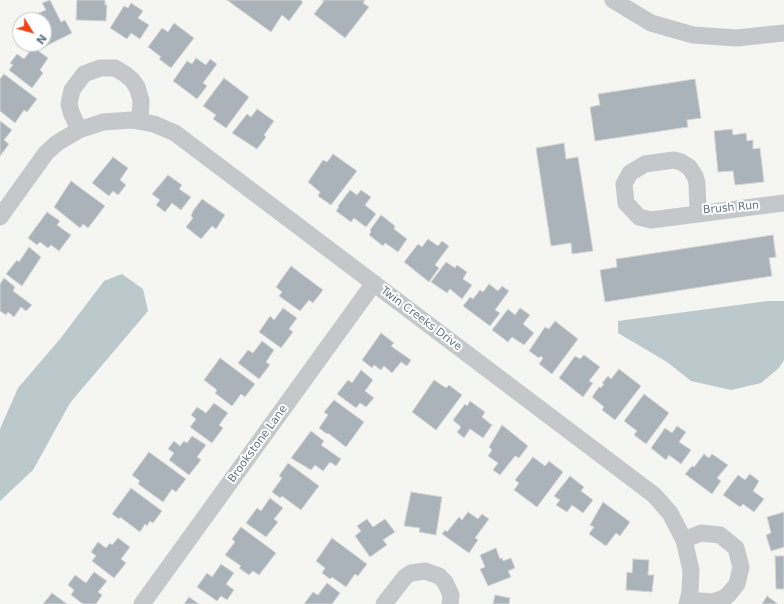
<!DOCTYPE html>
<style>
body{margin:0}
#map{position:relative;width:784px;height:604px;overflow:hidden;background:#f5f5f1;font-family:"DejaVu Sans",sans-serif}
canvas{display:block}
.north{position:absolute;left:12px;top:12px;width:40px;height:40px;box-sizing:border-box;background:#fff;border:1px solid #c0c8ce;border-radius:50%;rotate:127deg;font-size:11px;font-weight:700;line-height:16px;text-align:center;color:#617685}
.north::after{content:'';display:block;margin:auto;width:14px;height:18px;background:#f24314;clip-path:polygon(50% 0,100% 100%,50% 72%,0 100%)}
</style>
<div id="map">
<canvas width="784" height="604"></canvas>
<div class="north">N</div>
</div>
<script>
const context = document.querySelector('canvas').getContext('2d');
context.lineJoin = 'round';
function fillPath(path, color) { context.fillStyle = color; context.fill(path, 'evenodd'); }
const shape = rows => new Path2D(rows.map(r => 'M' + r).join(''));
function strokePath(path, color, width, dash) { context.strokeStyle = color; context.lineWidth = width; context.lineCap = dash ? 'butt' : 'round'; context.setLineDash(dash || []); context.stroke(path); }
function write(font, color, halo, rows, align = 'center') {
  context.font = font + ' "DejaVu Sans",sans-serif'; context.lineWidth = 4; context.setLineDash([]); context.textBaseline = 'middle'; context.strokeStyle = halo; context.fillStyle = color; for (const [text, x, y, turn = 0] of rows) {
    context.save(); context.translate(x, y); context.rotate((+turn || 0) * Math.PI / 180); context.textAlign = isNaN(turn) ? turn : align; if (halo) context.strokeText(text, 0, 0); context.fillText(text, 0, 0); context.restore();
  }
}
const water = shape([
 [122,274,143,289,148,311,70,403,33,470,0,501,0,429,18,388,60,339,104,281],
 [768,301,784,301,784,360,779,368,761,383,731,390,691,381,667,362,618,333,618,321]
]);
const building = shape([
 [50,0,61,22,65,20,72,33,42,48,40,44,44,44,44,20,35,20,34,15,46,10,42,3,50,0],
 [77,0,105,0,105,5,107,5,106,21,76,20,77,0],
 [227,0,300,0,303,2,289,21,282,15,271,32,227,0],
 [322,0,365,0,363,3,369,7,345,38,314,14,324,1,322,0],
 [131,3,143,11,138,18,149,25,140,39,131,33,127,39,110,28,124,6,128,8,131,3],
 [174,23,194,38,171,68,159,59,161,57,148,47,162,28,168,32,174,23],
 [33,47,48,58,40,70,43,73,32,88,9,70,13,65,10,63,17,54,24,59,33,47],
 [196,58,206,65,210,59,217,64,203,83,207,86,197,99,173,81,187,61,192,64,196,58],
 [4,74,37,99,27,112,24,110,15,123,0,111,0,79,4,74],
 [224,78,249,97,226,128,213,119,216,115,203,106,224,78],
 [695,79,701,118,687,120,688,127,595,141,590,107,600,105,598,94,695,79],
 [257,109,274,121,264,135,266,137,257,149,232,133,247,114,251,117,257,109],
 [0,121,12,130,4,140,9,144,0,156,0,121],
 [732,129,733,135,746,133,747,141,753,140,753,149,760,148,764,182,735,185,733,171,718,172,714,131,732,129],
 [564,143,566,159,578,157,593,251,572,254,571,243,551,246,536,148,564,143],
 [333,154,357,171,331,205,318,196,320,192,308,182,323,160,327,162,333,154],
 [113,157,128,168,120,180,126,185,118,195,113,191,109,196,92,183,113,157],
 [168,175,182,185,179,189,191,197,181,210,172,203,165,212,156,205,160,200,152,194,168,175],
 [71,181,105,206,88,228,83,224,80,228,54,207,71,181],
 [350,190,357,195,361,190,371,197,365,205,376,214,366,227,354,218,351,222,336,211,339,207,338,206,350,190],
 [202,199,225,215,216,229,212,226,201,239,186,227,193,218,191,216,193,211,202,199],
 [47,212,60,221,57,225,71,235,59,251,51,245,48,248,40,242,37,245,28,238,47,212],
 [381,215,395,226,394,229,407,239,398,252,385,243,383,246,369,235,371,232,370,230,381,215],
 [773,235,776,257,769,258,772,276,605,302,600,270,617,267,616,259,773,235],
 [428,239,438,246,442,241,449,246,435,265,439,268,429,282,404,262,418,244,422,247,428,239],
 [29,247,41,257,22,286,6,274,17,260,19,262,29,247],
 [446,262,455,268,457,265,467,272,463,279,472,285,462,299,450,289,447,293,431,282,446,262],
 [291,266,323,290,313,303,309,300,300,311,279,296,282,292,276,287,291,266],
 [4,278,15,287,13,291,32,305,26,311,21,307,14,317,8,312,6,315,0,311,0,284,4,278],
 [489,284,498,291,502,286,509,291,495,310,500,313,490,326,463,306,470,297,473,299,480,290,483,292,489,284],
 [283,308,297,318,289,329,293,332,281,348,259,332,270,316,274,320,283,308],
 [520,308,530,315,523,324,534,333,524,345,512,337,508,342,492,330,508,309,515,315,520,308],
 [555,321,578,339,552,374,539,364,543,358,541,356,539,358,529,351,545,327,549,329,555,321],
 [381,333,394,343,391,346,411,360,407,366,401,362,392,373,384,366,381,370,374,365,372,368,362,360,381,333],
 [262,341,274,350,266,362,270,365,259,379,238,363,248,350,253,353,262,341],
 [584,355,600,367,589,381,593,383,583,397,559,378,575,356,580,359,584,355],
 [220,358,255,384,245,397,241,394,232,406,215,393,217,390,204,380,220,358],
 [619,369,641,386,615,420,602,410,604,407,592,397,599,387,601,388,604,384,602,383,608,376,611,379,619,369],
 [361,370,373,380,365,391,374,398,366,407,360,403,356,408,337,394,348,380,352,383,361,370],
 [434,380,446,388,449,385,462,395,436,430,412,412,434,380],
 [644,394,669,413,646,444,634,435,637,431,624,421,644,394],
 [334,400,364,422,346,447,328,433,327,434,319,428,328,415,324,412,334,400],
 [470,401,485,412,482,417,492,425,483,438,470,429,464,438,457,432,461,427,453,420,465,404,467,406,470,401],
 [214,403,228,413,219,425,223,428,212,443,190,427,196,419,191,415,197,407,206,413,214,403],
 [502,425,528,446,519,458,515,456,500,475,493,470,498,463,488,456,492,450,489,447,502,425],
 [677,426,686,432,679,442,691,450,681,464,669,455,666,460,651,448,665,428,672,433,677,426],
 [311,431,324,441,321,445,341,459,336,466,330,462,323,471,315,465,311,470,291,458,311,431],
 [192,436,206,445,197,457,201,460,189,475,169,460,174,453,168,449,174,441,180,446,184,441,187,443,192,436],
 [149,452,186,479,176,492,172,489,163,502,138,484,140,481,132,475,149,452],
 [704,454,709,458,712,454,728,465,717,478,721,481,712,494,685,474,692,466,694,467,704,454],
 [533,457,545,466,549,461,563,472,537,507,514,490,519,483,515,480,533,457],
 [288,463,319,486,301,510,282,496,280,498,272,492,282,478,279,476,288,463],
 [750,474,759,481,753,491,764,499,754,512,743,504,740,507,723,495,738,475,745,480,750,474],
 [570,476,584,487,581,491,593,500,583,513,572,505,567,512,556,505,560,500,554,496,570,476],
 [131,488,162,511,153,523,150,521,147,526,145,524,140,532,120,517,119,519,112,514,131,488],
 [411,492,442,497,436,535,419,532,420,528,404,526,411,492],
 [270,498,283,508,274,519,278,522,266,537,246,523,257,508,261,511,270,498],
 [603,502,630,522,620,536,616,533,606,546,589,534,594,527,590,525,603,502],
 [468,512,478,519,482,514,489,519,475,538,478,540,469,553,442,534,445,530,447,532,459,517,462,520,468,512],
 [784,512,784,547,771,551,766,535,771,533,767,517,784,512],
 [367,519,373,527,385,519,395,532,383,540,387,545,370,557,355,536,361,531,357,526,367,519],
 [241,527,276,553,259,575,253,571,249,575,239,568,241,566,225,555,235,542,232,539,241,527],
 [118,538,130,547,121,559,126,563,114,578,92,561,96,556,91,552,98,542,106,548,110,543,112,545,118,538],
 [332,538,367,564,358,576,355,574,346,587,332,577,330,579,322,573,325,568,316,561,332,538],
 [496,548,500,559,502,558,503,561,511,558,515,568,508,571,511,577,488,586,480,569,485,567,480,555,496,548],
 [775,556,784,556,784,589,776,589,775,556],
 [633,559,649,560,648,575,654,575,652,592,626,590,627,572,632,573,633,559],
 [221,564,234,573,226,584,234,590,227,600,221,596,217,601,197,587,207,573,212,577,221,564],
 [94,572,107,581,98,592,102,595,96,604,83,604,71,595,74,590,68,585,75,575,86,583,94,572],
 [327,583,340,593,332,604,304,604,313,592,318,595,327,583],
 [52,593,67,604,43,604,52,593],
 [495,595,510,598,509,604,493,604,495,595],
 [767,596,778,604,762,604,767,596],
 [189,597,199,604,184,604,189,597]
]);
const street = shape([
 [613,0,651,23,693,35,737,38,784,33],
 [79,130,71,112,69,104,72,90,84,74,100,68,115,68,125,74,132,80,137,87,141,100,140,121],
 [698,213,697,183,695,176,689,167,681,162,674,160,645,164,630,173,624,184,626,203,639,217,651,220,784,203],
 [0,217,46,153,57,143,79,130,103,122,132,120,154,124,175,133,654,495,670,513,684,540,691,570,690,592,687,604],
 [684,540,701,533,720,535,736,548,741,567,737,584,729,594,724,598,713,602,688,600],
 [142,604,374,283],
 [384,604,405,577,411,573,425,571,439,576,445,582,451,595,450,604]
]);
const streetNames = [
 ["Brush Run",731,208,-5],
 ["Twin Creeks Drive",421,319,37],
 ["Brookstone Lane",258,444,-54]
];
fillPath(water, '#bbc8cc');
fillPath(building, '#aab3b9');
strokePath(building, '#d6d6d4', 1);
strokePath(street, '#c4c8cb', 17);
write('11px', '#617685', '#fff', streetNames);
</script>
